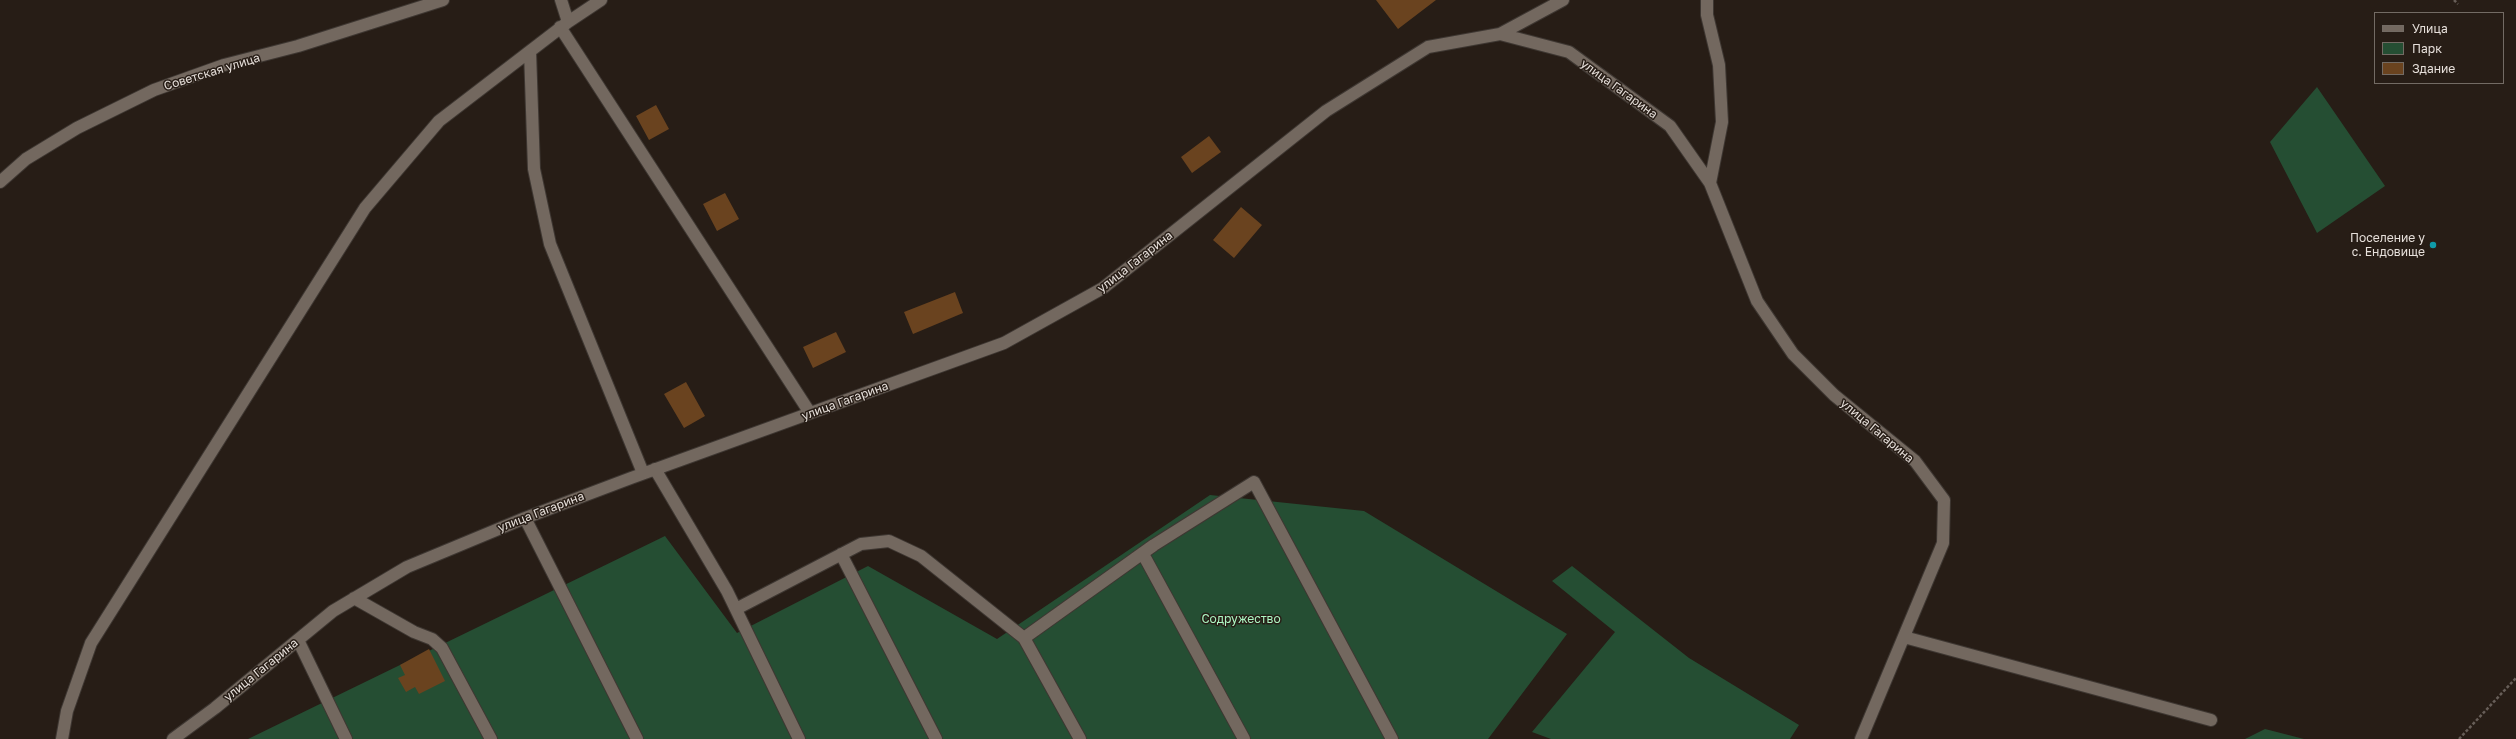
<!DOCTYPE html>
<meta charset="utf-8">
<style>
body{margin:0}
#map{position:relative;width:2516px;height:739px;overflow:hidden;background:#271d16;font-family:"Golos Text",sans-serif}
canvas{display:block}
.legend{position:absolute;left:2374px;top:12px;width:130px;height:72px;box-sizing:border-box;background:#271d16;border:1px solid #736b64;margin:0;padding:5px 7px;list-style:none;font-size:12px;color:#e6dfda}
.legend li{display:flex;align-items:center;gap:8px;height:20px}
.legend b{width:20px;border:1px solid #736b64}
</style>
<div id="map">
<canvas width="2516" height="739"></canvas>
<ul class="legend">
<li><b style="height:5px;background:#73685f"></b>Улица</li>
<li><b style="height:11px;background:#254e33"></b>Парк</li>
<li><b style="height:11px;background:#6a431f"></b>Здание</li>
</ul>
</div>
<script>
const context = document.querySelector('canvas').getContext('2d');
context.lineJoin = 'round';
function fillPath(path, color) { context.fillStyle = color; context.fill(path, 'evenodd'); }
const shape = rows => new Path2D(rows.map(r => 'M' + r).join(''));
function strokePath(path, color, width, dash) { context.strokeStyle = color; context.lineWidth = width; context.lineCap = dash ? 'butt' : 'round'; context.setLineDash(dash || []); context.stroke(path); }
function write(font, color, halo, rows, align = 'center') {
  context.font = font + ' "Golos Text",sans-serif'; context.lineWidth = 3; context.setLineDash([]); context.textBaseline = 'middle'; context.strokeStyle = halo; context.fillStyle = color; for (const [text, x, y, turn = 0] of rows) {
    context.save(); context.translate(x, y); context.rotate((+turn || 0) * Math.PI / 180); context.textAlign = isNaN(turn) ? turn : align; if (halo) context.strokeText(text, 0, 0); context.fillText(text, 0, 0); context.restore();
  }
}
const green = shape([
 [2317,87,2385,186,2317,233,2270,142],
 [1210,495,1364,511,1567,634,1488,739,248,739,665,536,737,633,868,566,997,639],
 [1572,566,1689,658,1799,725,1790,739,1551,739,1532,732,1615,632,1552,581],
 [2265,729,2304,739,2245,739]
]);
const building = shape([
 [1376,0,1436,0,1398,29],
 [656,105,669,129,649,140,636,116],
 [1209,136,1221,152,1192,173,1181,157],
 [725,193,739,219,717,231,703,204],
 [1241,207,1262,225,1234,258,1213,240],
 [955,292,963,313,913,334,904,312],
 [836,332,846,352,813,368,803,347],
 [686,382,705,416,684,428,664,394],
 [429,649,445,681,419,694,415,687,406,692,398,678,405,675,400,665]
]);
const path = shape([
 [2454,0,2458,4],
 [2459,739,2516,678]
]);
const street = shape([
 [561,0,568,22,601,0],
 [1707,0,1707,15,1719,65,1722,122,1710,183],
 [560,27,810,413],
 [1500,34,1563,0],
 [530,51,534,169,550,244,643,473],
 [0,182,26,159,77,128,154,90,224,65,298,46,443,0],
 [655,469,727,591,799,739],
 [525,518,637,739],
 [841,554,936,739],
 [1143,554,1244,739],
 [354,598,414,632,432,639,442,648,491,739],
 [736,609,861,544,889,541,921,556,1024,638,1154,545,1254,482,1392,739],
 [1904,637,2211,720],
 [1024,638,1080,739],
 [298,640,346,739],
 [62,739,67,711,91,643,365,208,439,121,568,22],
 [173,739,215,708,333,611,407,567,525,518,631,478,1004,343,1103,288,1326,111,1428,47,1500,34,1569,52,1670,126,1710,183,1757,301,1793,354,1834,395,1915,461,1944,500,1943,543,1861,739]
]);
const markers = [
 [2433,245,4,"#0f9aa8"]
];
const streetNames = [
 ["Советская улица",212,72,-17],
 ["улица Гагарина",1619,89,36],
 ["улица Гагарина",1135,262,-38],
 ["улица Гагарина",845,401,-20],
 ["улица Гагарина",1877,431,40],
 ["улица Гагарина",541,512,-21],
 ["улица Гагарина",261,670,-39]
];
const poiNames = [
 ["Поселение у",2425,238],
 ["с. Ендовище",2425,252]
];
const parkNames = [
 ["Содружество",1241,619]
];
fillPath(green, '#254e33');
fillPath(building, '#6a431f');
strokePath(street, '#3e3732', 14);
strokePath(path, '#675e58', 2.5, [3, 2]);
strokePath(street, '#73685f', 12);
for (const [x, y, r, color] of markers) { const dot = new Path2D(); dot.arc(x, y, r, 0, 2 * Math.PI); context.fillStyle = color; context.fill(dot); strokePath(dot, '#271d16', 1.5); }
write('12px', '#e6dfda', '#271d16', streetNames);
write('12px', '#e6dfda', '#271d16', poiNames, 'right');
write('12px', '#acf7c3', '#271d16', parkNames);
</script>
